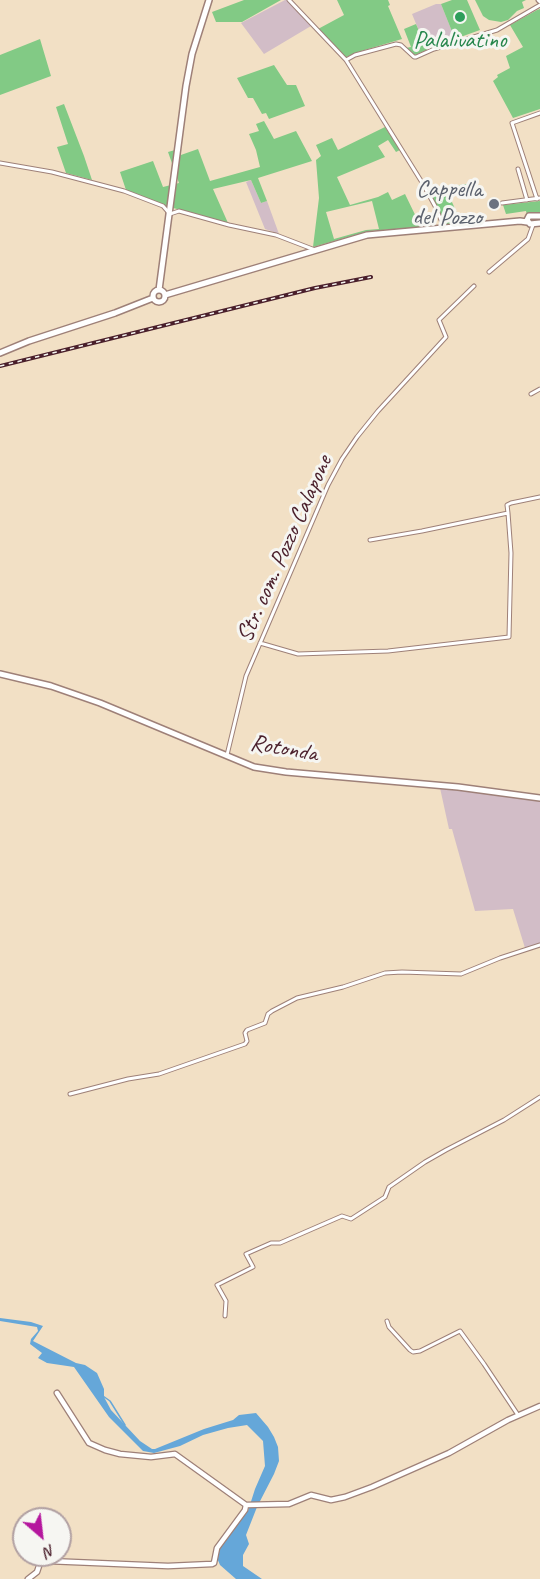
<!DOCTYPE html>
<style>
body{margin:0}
#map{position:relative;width:540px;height:1579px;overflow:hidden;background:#f2e0c5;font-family:Caveat,sans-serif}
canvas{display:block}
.north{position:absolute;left:12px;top:1507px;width:60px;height:60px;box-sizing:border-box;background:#f6f6f2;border:2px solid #b1a0a2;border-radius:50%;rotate:152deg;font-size:16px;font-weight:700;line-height:24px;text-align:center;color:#4a1f2b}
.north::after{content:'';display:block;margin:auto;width:21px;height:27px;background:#b5179e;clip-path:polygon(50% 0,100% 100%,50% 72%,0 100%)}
</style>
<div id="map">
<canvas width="540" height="1579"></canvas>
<div class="north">N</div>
</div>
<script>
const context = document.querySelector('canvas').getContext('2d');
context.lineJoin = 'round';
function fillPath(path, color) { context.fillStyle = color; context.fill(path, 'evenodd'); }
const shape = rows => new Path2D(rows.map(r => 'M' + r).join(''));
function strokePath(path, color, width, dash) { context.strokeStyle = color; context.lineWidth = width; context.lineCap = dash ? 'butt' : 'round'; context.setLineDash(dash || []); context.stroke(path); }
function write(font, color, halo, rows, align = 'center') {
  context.font = font + ' Caveat,sans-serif'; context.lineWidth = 6; context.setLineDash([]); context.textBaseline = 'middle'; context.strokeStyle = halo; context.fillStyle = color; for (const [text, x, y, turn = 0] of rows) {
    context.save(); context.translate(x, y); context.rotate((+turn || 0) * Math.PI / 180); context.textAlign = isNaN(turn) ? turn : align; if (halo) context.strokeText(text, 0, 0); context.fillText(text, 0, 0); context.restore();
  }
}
const industrial = shape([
 [285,0,287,0,311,26,264,54,241,23],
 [436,4,441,4,455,39,426,48,412,14],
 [251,180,261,203,267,201,279,234,265,229,246,182],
 [440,788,540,801,540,943,525,948,513,909,475,911,452,829,449,829]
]);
const green = shape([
 [244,0,281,0,242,22,216,22,212,12],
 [337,0,388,0,390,5,388,6,402,39,358,52,344,58,318,29,344,15],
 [452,0,467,0,480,30,455,39,441,4],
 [475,0,526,0,522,2,524,8,517,11,508,20,501,22,489,20,483,16],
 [540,9,540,109,513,118,493,81,498,77,497,75,510,68,506,56,523,47,510,25,537,10],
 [416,24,427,50,415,55,412,54,406,48,411,47,404,29],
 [40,39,51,76,0,95,0,55],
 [274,65,287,85,296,85,305,106,269,119,266,113,262,114,253,98,248,98,237,78],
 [64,104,84,156,92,180,66,173,57,147,68,144,56,107],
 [264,121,274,139,296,131,312,161,258,178,267,201,261,203,251,180,213,189,228,223,166,206,126,190,120,172,153,161,163,187,179,183,168,152,175,150,178,156,198,149,210,181,260,167,256,150,249,134,259,131,256,124],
 [385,127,400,150,396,152,388,140,378,146,385,157,337,177,350,205,378,197,388,192,392,200,405,194,421,227,369,231,313,247,319,198,316,160,321,156,316,145,332,138,338,150],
 [372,201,379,229,366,230,334,239,326,212],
 [479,182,447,191,461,222,444,225,429,193,440,188],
 [540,201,540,214,527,215,526,211,506,214,503,205]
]);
const water = shape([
 [0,1318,31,1322,43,1326,33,1341,76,1363,85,1365,97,1373,104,1389,104,1397,111,1410,140,1441,152,1449,155,1449,204,1429,233,1420,239,1415,256,1413,268,1427,274,1437,278,1447,279,1461,274,1474,257,1507,246,1535,249,1544,243,1555,243,1566,262,1579,236,1579,220,1565,217,1558,218,1549,248,1511,255,1489,265,1466,263,1441,247,1425,228,1428,203,1435,180,1446,154,1453,143,1451,109,1417,74,1367,47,1363,38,1358,42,1353,30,1344,31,1339,38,1331,37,1327,0,1321]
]);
const stream = shape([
 [103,1396,110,1401,125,1425]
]);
const minor = shape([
 [289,0,346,60,423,184,435,206,444,227],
 [346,60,355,55,396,44,401,45,414,57,416,57,434,49,497,30,540,5],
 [0,163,52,172,124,191,163,206,170,214,179,211,229,225,276,235,315,250],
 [518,169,527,200],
 [537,199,512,123,540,113],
 [502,203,540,198],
 [489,272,528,239,533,225],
 [531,394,540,389],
 [370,540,422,531,508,513,507,505,511,503,540,497],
 [260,643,298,654,388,651,509,637,511,553,508,513],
 [227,755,246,676,328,485,342,459,357,437,378,411,446,337,439,320,474,286],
 [70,1094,128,1079,159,1074,245,1044,247,1041,245,1033,247,1030,265,1023,268,1014,272,1011,297,998,343,987,385,973,402,972,461,974,500,958,540,945],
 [225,1316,226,1301,217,1285,253,1267,246,1254,271,1243,280,1243,342,1216,351,1219,385,1197,389,1187,425,1162,446,1150,504,1120,540,1097],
 [387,1321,389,1327,410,1350,413,1352,420,1351,460,1331,484,1364,518,1415]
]);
const tertiary = shape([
 [539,0,540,1],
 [57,1393,89,1443,105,1450,120,1454,151,1457,175,1454,246,1505],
 [246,1505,289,1504,311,1495,331,1500,345,1497,372,1487,449,1453,508,1420,540,1406],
 [28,1579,37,1572,40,1563,48,1561,168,1566,212,1564,214,1563,217,1548,245,1510,246,1505]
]);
const secondary = shape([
 [540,216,529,216,527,220,530,224,540,223],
 '153 296a6 6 0 1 1 12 0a6 6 0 1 1-12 0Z',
 [159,290,186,86,192,54,209,0],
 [165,295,367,235,520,221,527,222],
 [0,353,29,341,115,313,153,298],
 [0,674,51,686,100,703,254,767,286,772,458,787,540,798]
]);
const rail = shape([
 [0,366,315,288,371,277]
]);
const markers = [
 [460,17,6,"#2e9e5b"],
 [494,204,6,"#6b7280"]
];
const leisureNames = [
 ["Palalivatino",460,41]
];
const worshipNames = [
 ["Cappella",482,190],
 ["del Pozzo",482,218]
];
const streetNames = [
 ["Str. com. Pozzo Calapone",285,549,-66],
 ["Rotonda",284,749,10]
];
fillPath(industrial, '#d2bdc7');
fillPath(green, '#82ca85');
fillPath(water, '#65a7d9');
strokePath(stream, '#65a7d9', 1.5);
strokePath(minor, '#9e8078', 5);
strokePath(tertiary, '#9e8078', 7);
strokePath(secondary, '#9e8078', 8);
strokePath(minor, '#fff', 3);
strokePath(tertiary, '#fff', 4.5);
strokePath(secondary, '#fff', 5);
strokePath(rail, '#4a1f2b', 4);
strokePath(rail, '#f6f6f2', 1.5, [4.5]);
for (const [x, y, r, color] of markers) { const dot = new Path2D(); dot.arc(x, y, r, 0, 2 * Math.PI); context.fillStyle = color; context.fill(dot); strokePath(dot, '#f6f6f2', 2); }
write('24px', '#27864d', '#f6f6f2', leisureNames);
write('24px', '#5b616d', '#f6f6f2', worshipNames, 'right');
write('24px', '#4a1f2b', '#f6f6f2', streetNames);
</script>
